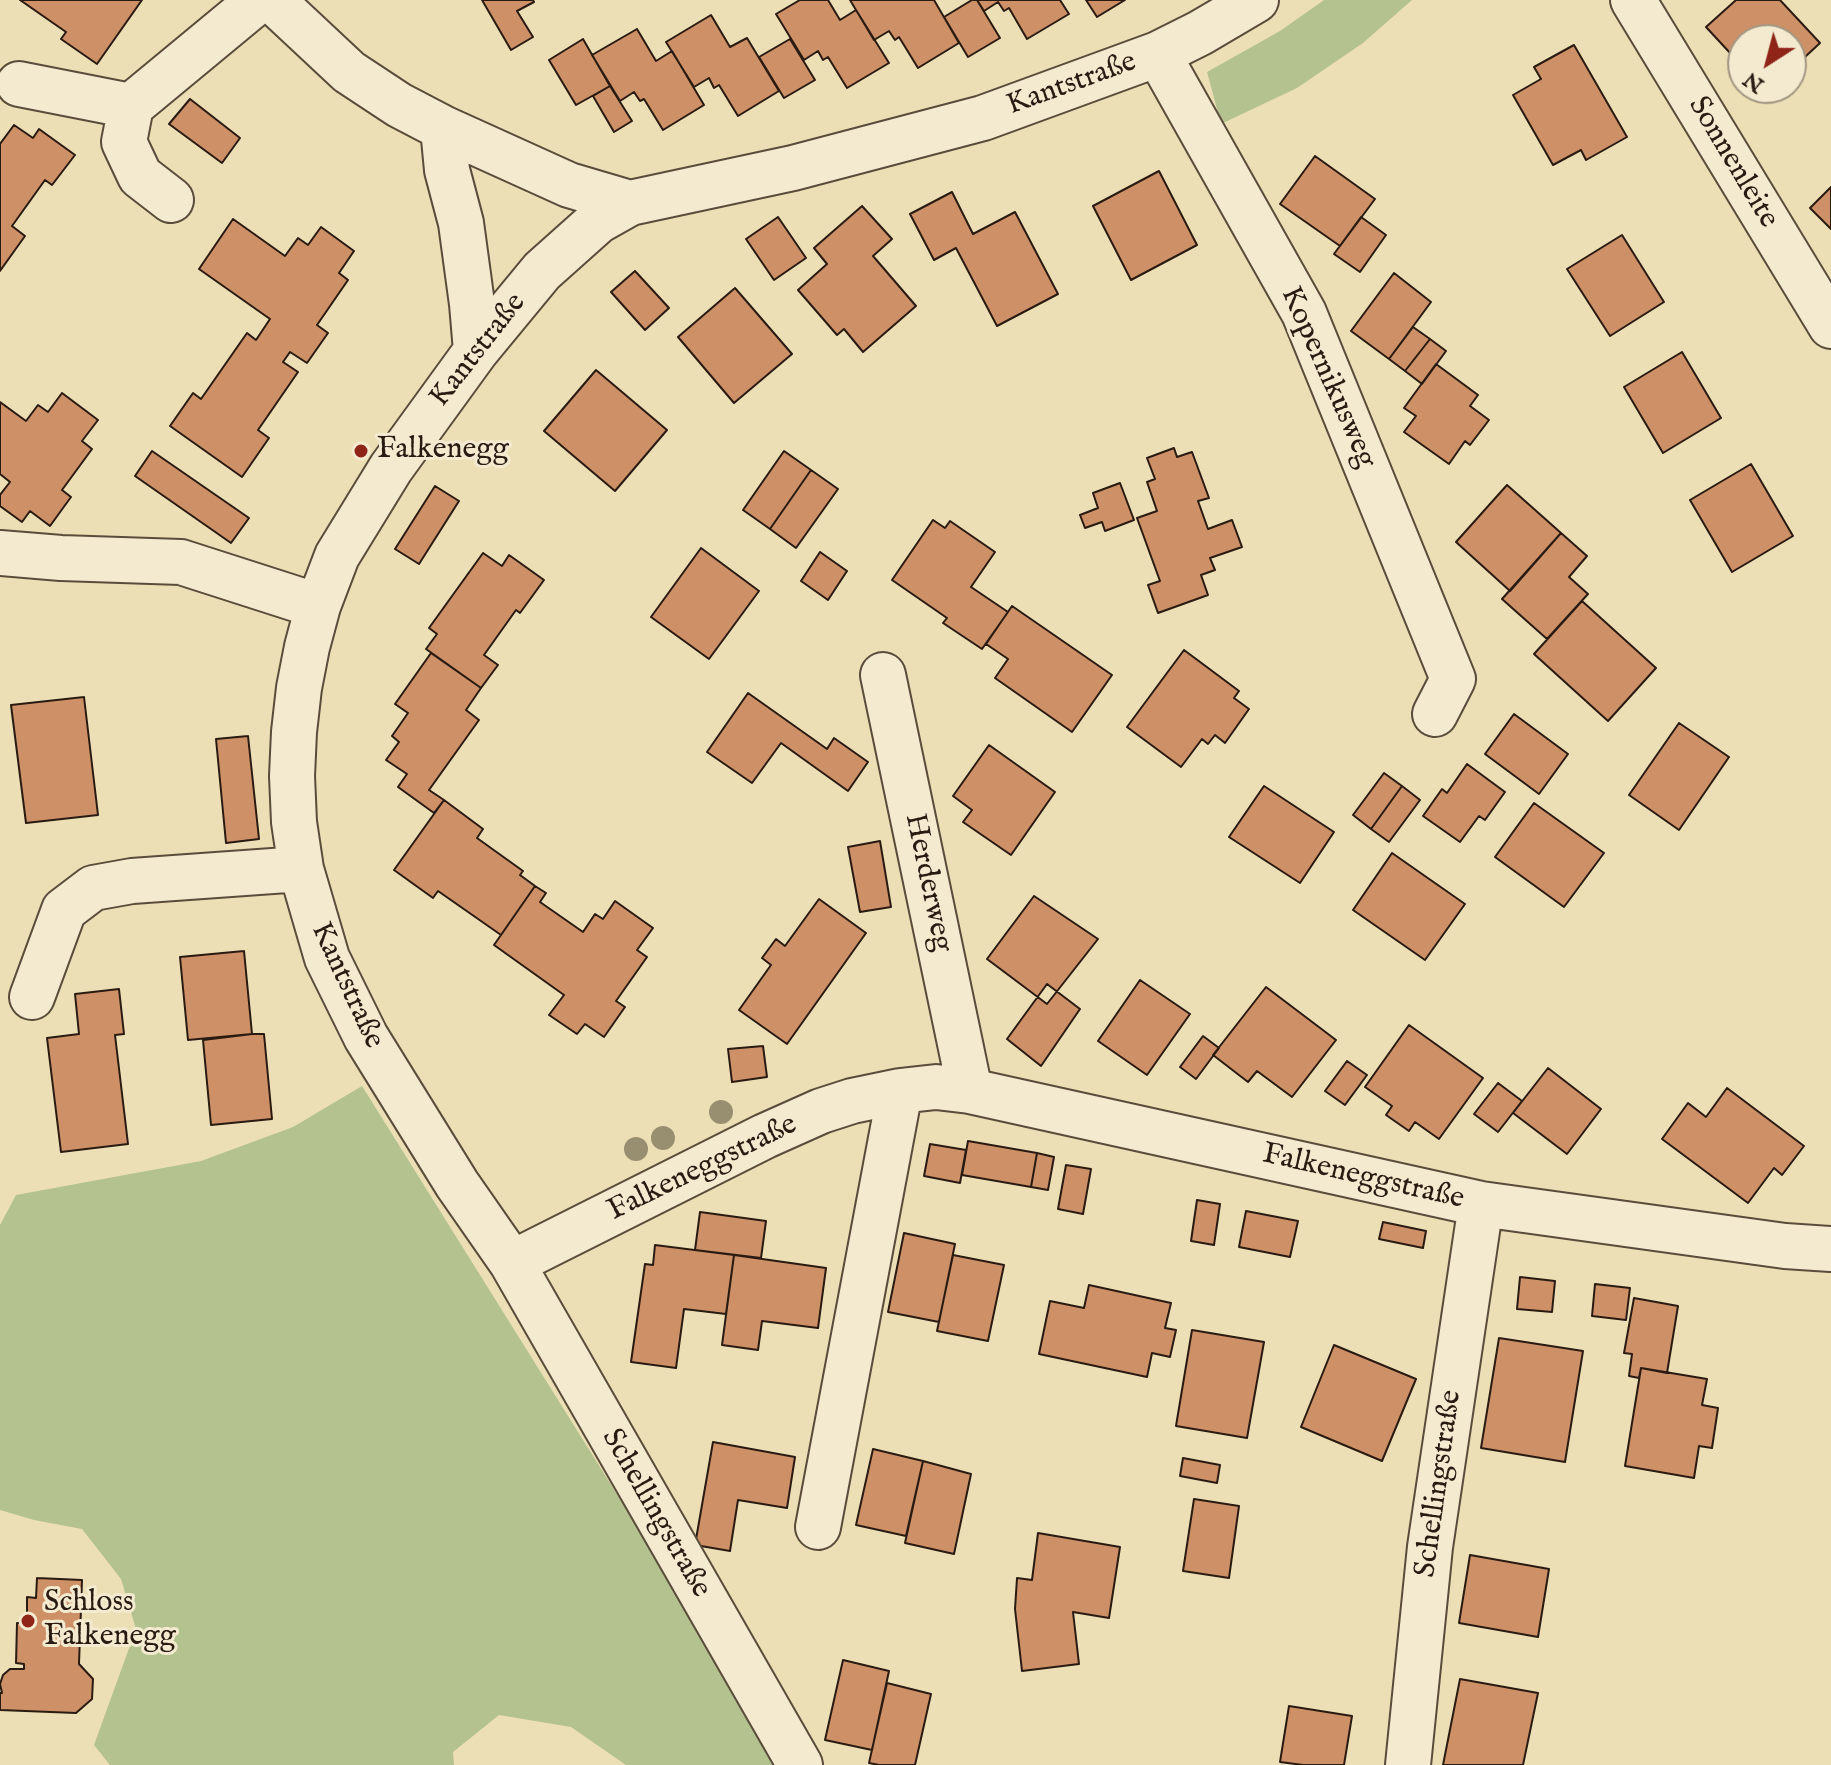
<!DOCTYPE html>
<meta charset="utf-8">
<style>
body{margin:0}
#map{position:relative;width:1831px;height:1765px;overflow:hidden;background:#eddfb5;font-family:"IM FELL English",serif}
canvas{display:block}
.north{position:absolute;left:1727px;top:24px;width:80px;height:80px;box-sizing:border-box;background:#f3eacf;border:2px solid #a29783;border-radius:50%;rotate:216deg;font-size:22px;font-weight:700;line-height:32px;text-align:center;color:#291b12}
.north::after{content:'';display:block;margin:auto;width:28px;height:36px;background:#8f2418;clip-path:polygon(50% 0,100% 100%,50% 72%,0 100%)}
</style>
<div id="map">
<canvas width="1831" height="1765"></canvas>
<div class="north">N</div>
</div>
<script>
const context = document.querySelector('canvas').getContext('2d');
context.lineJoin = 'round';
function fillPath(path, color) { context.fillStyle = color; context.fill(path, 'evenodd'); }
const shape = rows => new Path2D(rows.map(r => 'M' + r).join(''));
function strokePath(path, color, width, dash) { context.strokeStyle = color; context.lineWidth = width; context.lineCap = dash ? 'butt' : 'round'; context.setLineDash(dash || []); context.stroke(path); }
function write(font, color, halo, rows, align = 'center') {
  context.font = font + ' "IM FELL English",serif'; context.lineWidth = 6; context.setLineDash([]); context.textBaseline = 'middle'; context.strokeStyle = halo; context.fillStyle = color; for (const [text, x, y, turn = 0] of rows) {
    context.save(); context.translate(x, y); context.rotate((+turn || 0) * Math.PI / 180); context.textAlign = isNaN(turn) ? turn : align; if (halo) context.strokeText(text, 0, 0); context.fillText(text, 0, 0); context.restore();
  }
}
const green = shape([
 [1324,0,1412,0,1363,43,1297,88,1221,124,1207,72,1280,31],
 [362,1086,786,1765,626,1765,571,1727,499,1715,453,1752,454,1765,110,1765,94,1745,136,1629,121,1579,82,1529,34,1520,0,1510,0,1225,16,1195,201,1161,293,1127]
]);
const building = shape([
 [20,0,142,0,97,64,61,39,66,32,20,0],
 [482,0,533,0,534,2,517,11,533,37,511,50,482,0],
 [800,0,828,0,840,20,856,10,889,63,847,88,828,57,823,60,818,51,804,60,776,14,800,0],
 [850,0,934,0,959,43,918,68,899,37,895,40,889,31,874,40,850,0],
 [972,0,977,0,1000,38,968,57,944,17,972,0],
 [977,0,1060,0,1069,14,1027,39,1009,8,1004,11,998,2,984,11,977,0],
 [1086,0,1125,0,1097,17,1086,0],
 [1736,0,1780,0,1820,43,1791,70,1791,40,1743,40,1743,67,1706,27,1736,0],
 [711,15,730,47,747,38,779,91,738,116,719,85,714,88,709,78,694,87,666,42,711,15],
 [637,29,656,61,672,51,704,105,663,130,644,99,640,101,634,92,620,101,592,55,637,29],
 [583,39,610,86,576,105,549,60,583,39],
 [790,39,815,80,784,98,759,57,790,39],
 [1574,45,1627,137,1586,160,1581,150,1553,165,1513,95,1541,79,1534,67,1574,45],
 [610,86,632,121,614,132,593,96,610,86],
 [190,99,240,138,222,163,169,124,190,99],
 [14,125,33,138,39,129,75,155,52,185,45,180,12,226,25,236,0,271,0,144,14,125],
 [1315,156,1375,199,1340,246,1280,204,1315,156],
 [1159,171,1197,245,1131,280,1093,206,1159,171],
 [1831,187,1831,229,1810,208,1831,187],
 [952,192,973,234,1015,212,1058,294,997,326,956,248,934,260,910,214,952,192],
 [862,206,892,239,873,256,916,306,863,352,844,329,837,335,798,290,827,264,814,248,862,206],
 [778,217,806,258,774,280,746,239,778,217],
 [1361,217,1386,235,1360,272,1334,254,1361,217],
 [233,219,285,256,298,238,308,245,321,227,354,251,339,273,348,280,317,325,328,333,307,363,290,352,283,362,298,372,258,430,269,438,242,477,170,426,193,393,201,399,247,333,256,340,270,319,199,269,233,219],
 [1622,235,1664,302,1610,336,1567,269,1622,235],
 [635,271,669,308,645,330,611,292,635,271],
 [1394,273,1431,302,1389,359,1351,331,1394,273],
 [735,288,792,354,734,403,678,337,735,288],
 [1413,327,1430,339,1405,371,1389,359,1413,327],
 [1430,339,1446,351,1422,384,1405,371,1430,339],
 [1682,352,1721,418,1663,453,1624,387,1682,352],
 [1436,364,1478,395,1470,406,1489,420,1470,445,1465,441,1449,464,1404,432,1416,416,1404,408,1436,364],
 [596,370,667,430,615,491,544,431,596,370],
 [62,393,98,420,82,441,92,449,62,490,71,497,50,526,30,511,22,522,0,506,0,495,10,482,0,474,0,402,26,421,38,405,48,412,62,393],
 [1174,448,1177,457,1192,452,1209,498,1198,501,1208,529,1232,520,1242,547,1210,558,1215,570,1201,575,1208,595,1158,613,1148,585,1160,581,1137,518,1157,511,1147,482,1155,479,1147,458,1174,448],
 [152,451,249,518,231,543,135,476,152,451],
 [784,451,811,470,770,529,743,510,784,451],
 [1751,464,1793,536,1732,572,1690,500,1751,464],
 [811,470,838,489,796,548,770,529,811,470],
 [1120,483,1134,520,1105,531,1102,522,1085,528,1080,515,1098,508,1093,493,1120,483],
 [1507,485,1561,533,1510,591,1456,542,1507,485],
 [435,486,459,501,419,564,395,549,435,486],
 [933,520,945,528,950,521,995,552,971,587,1008,612,982,649,943,623,947,618,892,580,933,520],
 [1561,533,1587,556,1569,577,1588,594,1547,639,1502,599,1561,533],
 [701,548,759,591,709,659,651,617,701,548],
 [820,552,847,571,828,600,801,581,820,552],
 [483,553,502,566,509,555,544,580,520,613,516,610,484,655,498,665,481,688,426,649,437,634,429,628,483,553],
 [1582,601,1656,668,1608,721,1534,654,1582,601],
 [1012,606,1112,675,1072,732,995,678,1008,659,986,644,1012,606],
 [1184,650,1239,691,1234,698,1249,709,1225,743,1215,735,1208,744,1202,739,1181,767,1127,727,1184,650],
 [431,653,481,688,466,710,479,720,429,790,444,800,434,813,398,787,407,774,386,760,399,742,392,736,408,713,395,704,431,653],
 [748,693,827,749,834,738,868,762,848,791,781,743,752,783,707,752,748,693],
 [84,697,98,815,26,823,11,705,84,697],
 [1514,714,1568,754,1539,794,1485,754,1514,714],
 [1679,723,1729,757,1679,830,1629,795,1679,723],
 [248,736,259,839,226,843,216,739,248,736],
 [989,745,1055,792,1011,855,963,822,972,810,953,796,989,745],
 [1467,764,1505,792,1485,820,1479,816,1460,842,1423,816,1442,789,1447,793,1467,764],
 [1384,773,1402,786,1371,829,1353,815,1384,773],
 [1264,786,1334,832,1300,883,1229,837,1264,786],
 [1402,786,1420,800,1389,842,1371,829,1402,786],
 [444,800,483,829,477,838,523,871,520,875,535,886,501,935,438,891,433,898,394,870,444,800],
 [1534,803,1604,853,1564,907,1495,857,1534,803],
 [880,841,891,907,860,912,848,847,880,841],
 [1392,853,1465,904,1425,960,1353,910,1392,853],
 [535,886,546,893,540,902,583,932,595,914,603,919,615,901,653,928,637,950,647,957,616,1001,625,1007,604,1037,585,1024,577,1034,549,1015,564,995,494,945,535,886],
 [1034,896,1098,939,1047,1004,987,959,1034,896],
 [819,899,866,933,787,1044,739,1010,771,965,762,958,776,939,785,946,819,899],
 [244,951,252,1034,188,1040,180,957,244,951],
 [1140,980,1190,1014,1147,1075,1098,1041,1140,980],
 [1047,984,1080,1009,1041,1066,1007,1039,1047,984],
 [1266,987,1336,1040,1292,1097,1257,1071,1248,1082,1213,1055,1266,987],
 [119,989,124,1034,115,1035,128,1144,61,1152,47,1038,79,1034,75,994,119,989],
 [1409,1025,1483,1078,1439,1139,1415,1122,1409,1131,1386,1115,1392,1106,1365,1087,1409,1025],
 [252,1034,264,1034,272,1119,211,1125,203,1040,252,1034],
 [1203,1036,1219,1048,1196,1079,1180,1067,1203,1036],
 [763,1046,767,1077,732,1082,728,1049,763,1046],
 [1347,1061,1367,1075,1345,1105,1325,1091,1347,1061],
 [1548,1068,1601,1109,1567,1154,1513,1113,1548,1068],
 [1498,1083,1522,1101,1498,1132,1474,1114,1498,1083],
 [1727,1088,1804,1146,1782,1175,1774,1168,1748,1203,1662,1139,1688,1103,1706,1117,1727,1088],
 [968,1141,1037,1153,1031,1187,962,1175,968,1141],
 [930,1144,966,1150,960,1183,924,1176,930,1144],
 [1037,1153,1054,1157,1048,1190,1031,1187,1037,1153],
 [1066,1165,1091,1169,1083,1214,1058,1209,1066,1165],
 [1197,1200,1220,1204,1214,1245,1191,1241,1197,1200],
 [1246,1211,1298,1221,1290,1257,1239,1247,1246,1211],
 [700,1212,766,1221,761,1258,695,1250,700,1212],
 [1383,1222,1426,1231,1423,1248,1379,1239,1383,1222],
 [904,1233,955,1244,939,1322,888,1312,904,1233],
 [655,1245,734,1255,726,1314,684,1309,676,1368,631,1362,645,1264,653,1265,655,1245],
 [734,1255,826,1268,818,1328,762,1321,758,1350,722,1345,734,1255],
 [953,1255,1004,1265,988,1341,937,1331,953,1255],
 [1520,1277,1555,1281,1552,1312,1517,1309,1520,1277],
 [1595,1284,1630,1288,1626,1320,1592,1316,1595,1284],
 [1089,1285,1171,1303,1165,1328,1176,1330,1170,1357,1152,1353,1147,1377,1039,1354,1050,1301,1084,1308,1089,1285],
 [1634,1298,1678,1306,1667,1373,1641,1368,1639,1378,1629,1376,1632,1354,1624,1353,1634,1298],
 [1192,1330,1264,1342,1247,1438,1176,1426,1192,1330],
 [1499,1338,1583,1351,1565,1462,1481,1448,1499,1338],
 [1334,1345,1416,1379,1382,1461,1301,1427,1334,1345],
 [1641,1368,1707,1379,1702,1405,1718,1408,1712,1448,1699,1446,1694,1478,1625,1466,1641,1368],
 [713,1442,795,1457,787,1508,738,1500,730,1551,695,1545,713,1442],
 [873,1449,923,1461,906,1536,856,1525,873,1449],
 [1183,1458,1220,1465,1217,1483,1180,1476,1183,1458],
 [923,1461,971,1474,954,1554,905,1543,923,1461],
 [1194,1499,1239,1506,1229,1578,1183,1571,1194,1499],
 [1038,1533,1120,1547,1109,1618,1073,1612,1079,1664,1022,1671,1015,1609,1017,1578,1032,1580,1038,1533],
 [1470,1555,1549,1569,1538,1637,1459,1623,1470,1555],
 [37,1578,82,1580,79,1664,93,1679,92,1699,76,1713,0,1710,0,1693,2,1693,0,1684,3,1675,10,1669,24,1669,24,1664,16,1663,17,1623,27,1623,27,1597,36,1598,37,1578],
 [843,1660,889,1671,872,1750,825,1740,843,1660],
 [1460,1679,1538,1693,1523,1765,1443,1765,1460,1679],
 [887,1683,931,1694,915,1765,879,1765,869,1763,887,1683],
 [1289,1706,1352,1716,1344,1765,1303,1765,1280,1762,1289,1706]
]);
const minor = shape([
 [272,0,349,72,399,105,443,128,447,170,461,223,472,304,476,351],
 [1633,0,1831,326],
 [1158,54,1304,313,1453,679,1435,714],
 [19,84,131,106,259,0],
 [131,106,124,142,140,176,171,200],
 [443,128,569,185,630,203],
 [0,553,61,558,181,562,318,606],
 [883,675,970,1091],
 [32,997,64,910,93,888,132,881,301,869],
 [512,1263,765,1136,821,1111,852,1101,900,1091,936,1087,970,1091,1481,1204,1785,1246,1831,1249],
 [818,1527,900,1091],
 [800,1765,512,1263,457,1184,366,1037,327,958,301,869,294,822,292,776,294,732,299,688,307,647,318,606,337,556,391,468,476,351,542,271,598,221,630,203,793,168,983,118,1158,54,1200,33,1256,0],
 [1408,1765,1430,1547,1481,1204]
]);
const trees = [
 [721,1112],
 [663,1138],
 [636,1149]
];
const markers = [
 [361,451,8,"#8f2418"],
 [28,1621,8,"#8f2418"]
];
const streetNames = [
 ["Kantstraße",1072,85,-20],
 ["Sonnenleite",1732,163,59],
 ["Kantstraße",479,351,-52],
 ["Kopernikusweg",1327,378,66],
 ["Herderweg",927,883,78],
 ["Kantstraße",346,986,65],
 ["Falkeneggstraße",703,1169,-26],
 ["Falkeneggstraße",1363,1178,13],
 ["Schellingstraße",1440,1484,-82],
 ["Schellingstraße",655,1514,60]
];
const poiNames = [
 ["Falkenegg",377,451],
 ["Schloss",44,1604],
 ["Falkenegg",44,1638]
];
fillPath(green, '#b4c290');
fillPath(building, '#ce9066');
strokePath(building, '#291b12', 2);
strokePath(minor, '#5a4c3b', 48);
strokePath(minor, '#f3eacf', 44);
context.fillStyle = '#988f70';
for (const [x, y] of trees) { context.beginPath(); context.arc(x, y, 12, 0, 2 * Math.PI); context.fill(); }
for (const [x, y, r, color] of markers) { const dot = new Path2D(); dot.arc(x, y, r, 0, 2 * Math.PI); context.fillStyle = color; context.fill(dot); strokePath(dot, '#f3eacf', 3); }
write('30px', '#291b12', '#f3eacf', streetNames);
write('30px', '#291b12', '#f3eacf', poiNames, 'left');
</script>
